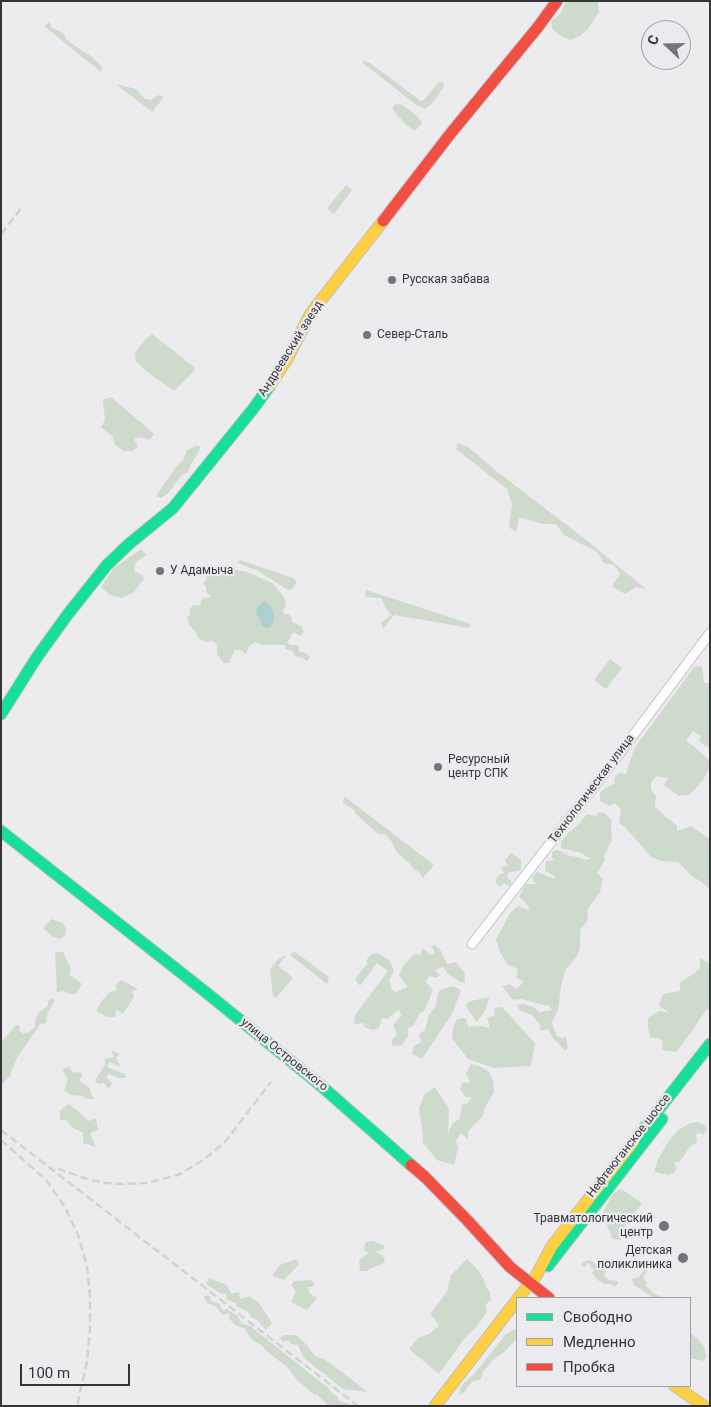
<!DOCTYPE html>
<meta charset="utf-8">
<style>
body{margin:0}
#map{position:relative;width:711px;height:1407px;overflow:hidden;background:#ececee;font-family:Roboto,sans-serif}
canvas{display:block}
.frame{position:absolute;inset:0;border:2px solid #353537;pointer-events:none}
.legend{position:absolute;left:516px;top:1297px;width:175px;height:90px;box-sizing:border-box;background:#ebebef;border:1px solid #a2a2a5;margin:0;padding:6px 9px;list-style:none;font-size:15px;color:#353537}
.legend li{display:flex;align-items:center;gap:10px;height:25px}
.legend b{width:25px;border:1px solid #a2a2a5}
.north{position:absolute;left:641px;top:20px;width:50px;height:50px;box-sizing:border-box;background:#ebebef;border:1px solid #a2a2a5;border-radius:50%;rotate:291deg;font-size:14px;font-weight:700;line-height:20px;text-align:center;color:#353537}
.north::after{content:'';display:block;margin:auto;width:18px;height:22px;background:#757577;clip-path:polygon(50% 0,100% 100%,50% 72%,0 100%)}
.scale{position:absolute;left:20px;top:1364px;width:110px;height:22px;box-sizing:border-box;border:2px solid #353537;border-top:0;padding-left:6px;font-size:15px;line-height:18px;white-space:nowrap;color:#353537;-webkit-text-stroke:4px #ebebef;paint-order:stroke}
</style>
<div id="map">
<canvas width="711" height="1407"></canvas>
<div class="frame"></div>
<ul class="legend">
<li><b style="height:6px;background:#16e098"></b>Свободно</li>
<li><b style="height:6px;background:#ffcf43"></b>Медленно</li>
<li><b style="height:6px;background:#f24e42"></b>Пробка</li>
</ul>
<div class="north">С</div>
<div class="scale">100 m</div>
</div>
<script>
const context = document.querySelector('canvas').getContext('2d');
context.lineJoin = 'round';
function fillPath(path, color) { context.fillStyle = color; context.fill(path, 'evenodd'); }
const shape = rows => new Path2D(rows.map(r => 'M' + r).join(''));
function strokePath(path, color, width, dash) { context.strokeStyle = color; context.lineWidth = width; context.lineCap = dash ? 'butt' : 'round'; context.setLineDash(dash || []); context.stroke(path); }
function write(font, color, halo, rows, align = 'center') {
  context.font = font + ' Roboto,sans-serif'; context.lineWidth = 4.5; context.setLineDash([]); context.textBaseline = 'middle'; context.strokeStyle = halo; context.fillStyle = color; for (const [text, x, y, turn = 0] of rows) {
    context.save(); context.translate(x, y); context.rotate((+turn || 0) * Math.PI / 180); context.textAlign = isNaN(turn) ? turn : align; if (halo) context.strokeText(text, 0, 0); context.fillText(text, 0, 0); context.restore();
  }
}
const green = shape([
 [566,1,598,1,599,12,588,29,580,36,570,40,561,36,553,30,551,21,561,13],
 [49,22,52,28,63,33,67,40,82,51,91,56,102,67,101,72,44,26],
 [362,60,370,63,421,101,424,100,439,82,443,82,444,86,435,100,425,109,415,104,363,63],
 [116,84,136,89,145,99,151,100,158,95,164,97,152,112],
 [396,104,402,105,415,114,422,122,418,128,414,131,407,125,396,114,392,108],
 [346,185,352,190,334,214,327,208],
 [152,334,194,367,195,370,174,391,146,371,136,361,135,353,145,340],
 [111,397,154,434,150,440,141,437,134,439,138,447,132,451,124,451,115,445,113,437,101,427,105,420,103,400],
 [458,443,468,447,500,474,585,539,646,589,636,587,625,594,612,586,620,574,614,565,604,563,597,552,564,535,556,524,543,524,519,517,516,533,509,527,512,504,507,489,456,449],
 [196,446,201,446,197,455,191,464,188,472,182,475,168,493,161,498,156,496,176,467,183,460,187,450],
 [141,549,146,555,135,563,134,571,142,575,144,579,133,593,122,598,110,595,101,587,114,568],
 [240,560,293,578,297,582,292,589,288,590,258,571,238,563],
 [224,568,247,572,272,583,280,592,285,599,286,606,283,610,284,614,289,614,292,618,292,622,301,626,304,631,301,636,293,632,287,643,291,645,298,645,300,652,306,653,310,657,307,661,302,658,295,656,293,651,285,649,285,645,262,645,256,642,249,646,246,654,241,650,235,650,229,663,224,663,217,654,217,644,213,641,206,642,199,639,195,631,189,625,187,618,190,614,190,608,194,605,195,606,200,605,202,598,212,597,207,593,206,586,203,584,207,579,207,576,214,573,217,570],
 [366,590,471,624,469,628,394,615,383,629,381,622,392,615,387,610,381,598,366,597,365,594],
 [610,659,622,668,606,689,594,680],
 [702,666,704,683,710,683,710,749,699,741,701,736,693,731,686,741,696,748,710,761,710,767,703,780,689,795,679,796,664,785,668,778,657,776,651,782,651,789,656,797,655,807,677,826,677,831,691,826,710,839,710,889,700,881,693,877,678,862,661,861,651,857,626,828,619,823,621,809,615,803,609,806,600,801,600,793,605,788,614,784,615,777,619,773,626,774,634,749,694,667],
 [344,796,434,865,423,878,419,872,413,869,411,865,396,851,392,842,385,834,378,834,356,814,354,810,343,803],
 [599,812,606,814,611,820,612,840,604,856,605,860,597,873,603,879,600,892,587,910,588,920,580,930,580,948,577,956,566,969,561,986,558,1010,552,1023,557,1036,561,1038,566,1037,568,1048,565,1050,553,1038,548,1029,541,1031,539,1023,532,1015,519,1010,517,1005,523,1004,534,1007,539,1012,552,1010,549,1006,521,999,513,1000,502,986,510,984,516,989,524,982,516,978,518,969,508,965,500,952,496,939,510,913,518,906,530,911,527,904,519,897,526,884,536,884,532,878,537,872,555,879,555,876,545,871,546,861,554,860,552,857,552,851,558,850,570,856,578,857,585,860,591,859,581,853,561,848,561,842,568,833,579,824,587,814,595,816],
 [511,853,521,860,521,870,508,873,507,877,512,882,509,886,503,883,502,886,498,886,495,880,500,874,504,873,501,868,504,866,508,867,505,860],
 [51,919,63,923,66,929,65,935,61,939,53,937,43,928],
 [435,945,441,951,447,964,456,962,465,974,465,983,460,982,448,974,443,967,437,969,435,971,440,975,436,978,429,976,426,982,433,990,424,1011,420,1013,413,1026,408,1028,408,1036,402,1045,392,1046,392,1040,397,1034,393,1025,402,1015,398,1010,388,1019,382,1018,379,1028,373,1030,364,1027,363,1023,354,1024,355,1015,388,971,377,963,360,986,355,979,367,964,367,959,372,954,378,953,389,960,394,970,389,981,392,989,395,992,408,987,399,975,403,966,414,954,420,955,423,948,430,955,435,953,431,946],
 [294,951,329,977,327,984,290,955],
 [55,952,63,952,71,969,69,976,72,976,82,984,76,994,69,994,63,991,57,993],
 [286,955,278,966,293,978,276,998,273,996,270,969,278,959],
 [700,958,707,962,710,966,710,1009,706,1010,692,1031,676,1052,662,1050,663,1041,658,1038,650,1038,648,1027,648,1018,659,1011,670,1013,659,1006,663,994,680,991,680,983,700,969],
 [121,980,136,988,138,990,132,991,134,997,123,1014,116,1010,115,1017,107,1017,96,1011,104,998,110,992,116,991,116,985],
 [453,986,461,990,453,1012,422,1059,412,1054,414,1046,421,1042,419,1034,425,1030,429,1015,436,1006,437,997,440,990],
 [490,997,484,1012,477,1022,465,1005,471,1001],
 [52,998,55,1001,47,1014,46,1023,40,1024,17,1058,11,1072,11,1076,8,1077,3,1084,1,1083,1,1043,16,1025,19,1025,20,1031,23,1034,29,1032,35,1027,35,1020,39,1012,48,1006,48,1001],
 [502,1007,535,1043,531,1066,494,1068,468,1059,452,1038,453,1027,457,1019,466,1018,468,1027,481,1026,490,1028,487,1018,495,1015,494,1008],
 [111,1050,120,1054,116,1058,121,1067,110,1062,107,1067,125,1074,126,1078,118,1078,109,1074,106,1077,112,1083,109,1089,104,1083,98,1084,95,1080,105,1065,105,1059,114,1057],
 [471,1064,481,1067,489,1072,493,1081,494,1092,486,1106,482,1117,468,1131,468,1139,461,1133,456,1141,458,1148,454,1165,437,1160,423,1143,423,1135,419,1108,424,1095,435,1087,449,1109,448,1133,452,1124,460,1118,462,1105,468,1103,472,1097,466,1097,460,1089,462,1083,470,1082,466,1073],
 [69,1066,73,1073,77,1072,83,1073,79,1081,90,1088,90,1092,94,1099,87,1099,82,1096,71,1095,64,1091,68,1079,62,1070],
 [69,1104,89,1121,96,1118,98,1130,90,1133,96,1147,83,1143,83,1133,73,1128,66,1120,60,1120,60,1110],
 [698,1122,705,1125,707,1130,703,1135,700,1133,696,1134,697,1142,690,1147,680,1161,674,1163,677,1168,675,1172,669,1175,654,1172,658,1159,667,1144,677,1131,690,1123],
 [620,1189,626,1192,642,1203,621,1231,621,1240,613,1239,602,1214,613,1194],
 [373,1241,385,1246,383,1250,375,1251,383,1256,385,1262,366,1271,360,1271,359,1260,368,1254,364,1249,366,1242],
 [296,1259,299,1264,284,1280,272,1276,280,1265],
 [467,1259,478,1270,484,1280,486,1287,490,1292,491,1300,485,1305,487,1311,477,1326,464,1339,439,1374,409,1349,418,1338,429,1334,439,1326,435,1319,430,1314,447,1292,451,1275],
 [590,1260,606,1272,604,1275,609,1280,618,1281,618,1284,614,1287,611,1284,605,1284,599,1281,591,1273,595,1269,591,1268,590,1264,587,1263,585,1267,581,1265,583,1262],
 [651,1260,653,1261,643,1277,647,1283,645,1286,648,1287,653,1293,664,1298,654,1298,634,1285,632,1279,639,1277],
 [209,1278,227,1285,231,1294,239,1292,240,1299,249,1296,259,1303,272,1323,266,1330,258,1321,251,1317,247,1311,237,1307,236,1303,227,1300,226,1294,220,1293,206,1284],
 [311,1280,315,1283,312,1287,306,1287,309,1289,309,1293,317,1298,307,1310,291,1302,296,1291,291,1285,294,1281],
 [204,1296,210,1296,211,1301,220,1304,222,1310,227,1309,238,1316,241,1323,250,1326,327,1387,333,1394,338,1397,339,1401,350,1404,351,1406,329,1406,316,1394,315,1395,298,1381,287,1367,265,1350,262,1345,253,1341,244,1328,237,1326,229,1319,230,1315,227,1313,223,1315,219,1311,217,1307,207,1303],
 [515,1329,517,1329,517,1338,504,1352,493,1360,483,1372,481,1379,472,1382,464,1392,459,1395,462,1385,475,1373,506,1334],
 [690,1332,704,1346,706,1356,704,1361,690,1358],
 [284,1335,296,1335,307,1345,314,1355,327,1361,368,1392,343,1389,304,1358,298,1345,291,1344,289,1340,283,1342,280,1338]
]);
const water = shape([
 [265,601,271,606,274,615,274,621,270,627,266,628,261,625,261,621,256,614,257,608,262,603]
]);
const street = shape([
 [472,944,617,757,710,633]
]);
const fast = shape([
 [1,714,37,657,68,614,107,565,129,544,173,508,253,409,269,387],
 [1,831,203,990,319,1084,411,1165],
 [634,1141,710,1044],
 [548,1266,662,1119]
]);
const slow = shape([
 [269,387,287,359,311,313,383,221],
 [518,1298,536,1276,552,1246,634,1141],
 [675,1386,704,1406],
 [435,1406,517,1300]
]);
const jam = shape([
 [383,221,451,133,538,27,557,1],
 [411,1165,425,1177,467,1220,510,1267,549,1298]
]);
const rail = shape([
 [1,234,23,206],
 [1,1130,358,1406],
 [1,1140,46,1180,65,1207,78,1235,87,1266,90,1298,90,1328,87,1362,77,1406],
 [58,1168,64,1171,90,1180,106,1183,121,1184,147,1183,178,1175,202,1161,225,1142,271,1082]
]);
const markers = [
 [392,280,5,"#757577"],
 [367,335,5,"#757577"],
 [160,571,5,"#757577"],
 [438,767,5,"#757577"],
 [664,1226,6,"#757577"],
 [683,1258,6,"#757577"]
];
const poiNames = [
 ["Русская забава",402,280],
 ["Север-Сталь",377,335],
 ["У Адамыча",170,571],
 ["Ресурсный",448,760],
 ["центр СПК",448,774],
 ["Травматологический",653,1219,"right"],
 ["центр",653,1233,"right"],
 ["Детская",672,1251,"right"],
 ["поликлиника",672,1265,"right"]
];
const streetNames = [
 ["Андреевский заезд",291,349,-58],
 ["Технологическая улица",592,789,-53],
 ["улица Островского",284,1055,39],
 ["Нефтеюганское шоссе",629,1146,-52]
];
fillPath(green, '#cedacc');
fillPath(water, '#accfd0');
strokePath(street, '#c0c0c2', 11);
strokePath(fast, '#c0c0c2', 13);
strokePath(slow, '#c0c0c2', 13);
strokePath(jam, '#c0c0c2', 13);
strokePath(street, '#fcfcfc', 9);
strokePath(fast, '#16e098', 11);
strokePath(slow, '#ffcf43', 11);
strokePath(jam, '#f24e42', 11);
strokePath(rail, '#d2d2d2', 2.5, [8, 4]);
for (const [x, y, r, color] of markers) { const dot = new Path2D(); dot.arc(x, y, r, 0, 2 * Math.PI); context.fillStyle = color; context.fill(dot); strokePath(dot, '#ebebef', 2); }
write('12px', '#353537', '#ebebef', poiNames, 'left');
write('12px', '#353537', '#ebebef', streetNames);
</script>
